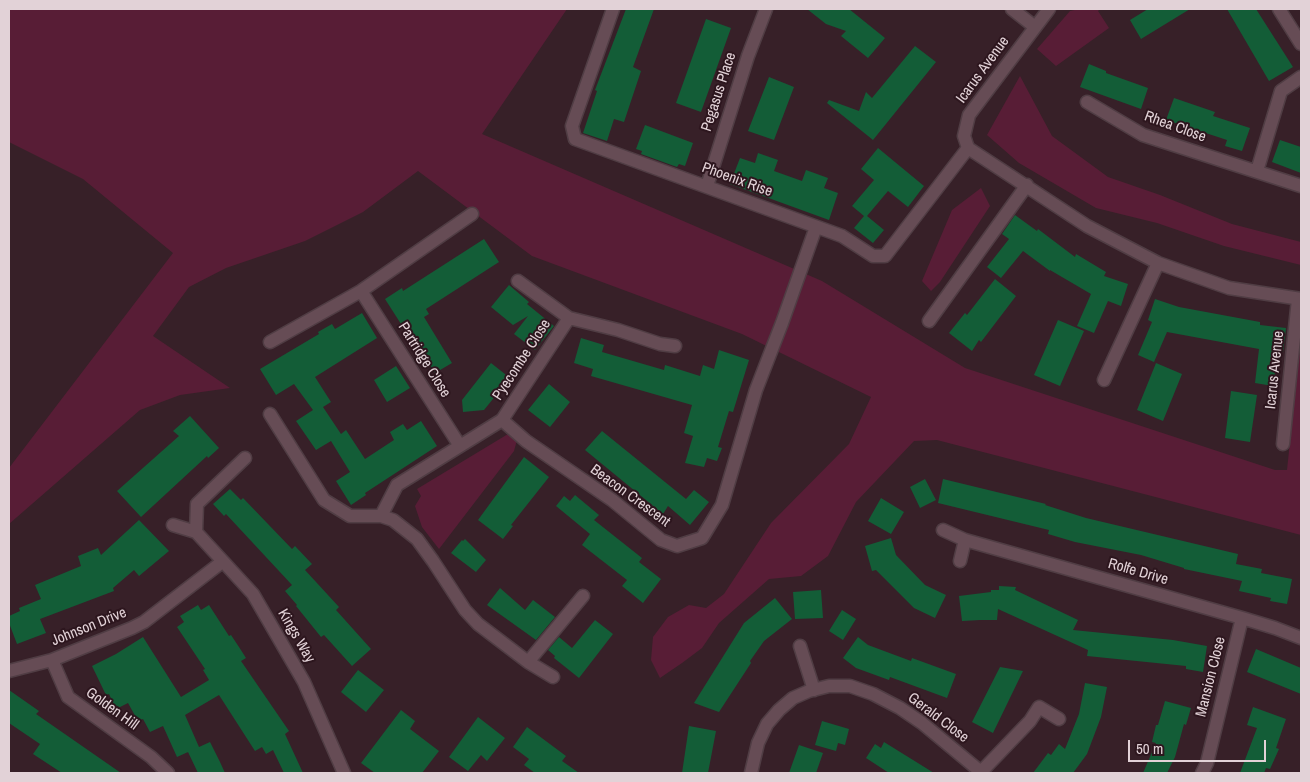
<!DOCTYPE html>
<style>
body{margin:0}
#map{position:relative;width:1310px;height:782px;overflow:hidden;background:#372028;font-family:"Archivo Narrow",sans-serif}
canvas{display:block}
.frame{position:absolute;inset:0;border:10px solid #e2d2d7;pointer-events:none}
.scale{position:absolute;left:1128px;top:740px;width:138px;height:22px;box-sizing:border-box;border:2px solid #e2d2d7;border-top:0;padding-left:6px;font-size:15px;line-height:18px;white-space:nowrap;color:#e2d2d7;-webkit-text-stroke:4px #2d161e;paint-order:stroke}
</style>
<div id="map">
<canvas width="1310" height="782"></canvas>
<div class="frame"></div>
<div class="scale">50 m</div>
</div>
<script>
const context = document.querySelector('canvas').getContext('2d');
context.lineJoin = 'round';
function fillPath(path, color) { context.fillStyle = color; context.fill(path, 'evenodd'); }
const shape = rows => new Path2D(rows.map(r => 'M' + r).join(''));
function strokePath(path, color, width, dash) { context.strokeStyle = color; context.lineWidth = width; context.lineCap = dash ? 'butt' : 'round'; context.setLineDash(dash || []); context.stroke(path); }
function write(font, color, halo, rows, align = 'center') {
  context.font = font + ' "Archivo Narrow",sans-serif'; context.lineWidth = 4; context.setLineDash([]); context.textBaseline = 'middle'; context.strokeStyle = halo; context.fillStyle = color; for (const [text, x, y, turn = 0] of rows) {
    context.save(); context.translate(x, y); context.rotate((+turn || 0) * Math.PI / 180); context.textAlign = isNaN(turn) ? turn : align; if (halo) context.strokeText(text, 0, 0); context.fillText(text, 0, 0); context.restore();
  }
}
const green = shape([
 [9,9,567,9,482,134,822,281,965,368,1275,470,1287,470,1301,337,1301,535,937,440,914,441,856,502,828,556,801,576,769,579,719,623,702,648,682,663,660,678,651,660,653,637,668,617,689,605,706,608,724,594,771,523,849,444,871,397,742,334,532,256,418,171,363,212,305,241,226,268,189,287,153,336,230,388,180,395,140,410,9,524,9,468,173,253,83,179,9,142],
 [1079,9,1100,9,1098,11,1109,28,1056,66,1037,49,1070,11],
 [1020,76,1052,136,1108,177,1160,195,1232,224,1301,242,1301,265,1224,246,1157,223,1096,208,1019,163,987,135],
 [981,188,990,206,940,282,931,291,922,281,952,210],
 [508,434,517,440,514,451,439,549,422,527,415,506,421,496,417,489]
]);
const building = shape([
 [626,9,654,9,633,67,641,71,624,122,614,119,607,141,583,133,597,91,595,90],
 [807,9,849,9,885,38,868,58,841,36,846,31,826,24],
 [1148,9,1190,9,1141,39,1130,20],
 [1227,9,1256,9,1293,67,1269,81],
 [706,19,731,28,701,112,676,103],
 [915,46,936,62,873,140,827,103,829,100,859,111,866,92,872,98],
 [1089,64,1106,71,1106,73,1148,88,1141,109,1080,87],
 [769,77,794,87,774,140,748,131],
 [1174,98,1215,112,1213,116,1250,128,1242,151,1225,146,1227,140,1166,120],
 [645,125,693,143,685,166,679,164,677,167,641,154,642,151,636,149],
 [1280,140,1301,147,1301,173,1272,162],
 [878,148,924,186,908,207,888,191,867,216,884,230,873,243,854,228,864,216,852,206,874,180,861,169],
 [758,153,778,160,774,171,802,181,806,170,828,178,824,188,838,193,829,220,730,184,740,158,755,163],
 [1015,215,1037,231,1038,229,1075,257,1076,254,1106,272,1104,276,1128,284,1121,306,1108,301,1094,333,1077,326,1091,294,1050,270,1050,271,1023,251,1001,278,987,267,1009,239,1002,234],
 [484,239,499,262,426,309,429,314,424,317,452,363,435,373,404,322,401,324,385,299,402,288,403,291],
 [995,279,1016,296,981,342,979,340,972,351,949,333,965,313,967,315],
 [509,285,529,302,527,304,554,326,535,350,514,334,528,316,513,325,491,307],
 [1155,299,1179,307,1260,322,1260,325,1286,328,1283,352,1278,351,1273,386,1255,383,1259,349,1167,332,1154,362,1138,355,1152,322,1148,320],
 [362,313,377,338,315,377,331,402,323,407,341,434,346,430,365,459,394,440,390,432,403,424,407,430,421,421,437,446,365,493,366,495,351,505,336,481,350,472,331,441,316,450,296,421,313,410,294,384,276,395,260,369,319,334,318,332,332,324,335,329],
 [1058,320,1084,331,1060,386,1034,375],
 [581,338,604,345,602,352,664,370,665,365,700,376,703,365,714,369,719,350,749,360,733,412,729,411,718,447,722,448,717,461,707,458,704,467,685,463,693,436,684,433,692,405,591,376,593,369,574,363],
 [491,363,510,378,484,410,463,412,462,400],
 [1156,363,1182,374,1163,421,1137,410],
 [396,366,410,388,387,402,374,380],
 [549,384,570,402,550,427,528,410],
 [1231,391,1257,395,1250,442,1225,438],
 [190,416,219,448,208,458,207,456,141,517,117,491,179,436,173,431],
 [602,431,686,499,694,490,709,502,690,525,668,506,663,514,585,450],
 [524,457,549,477,511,525,513,526,503,539,478,520],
 [925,479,936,500,920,508,910,487],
 [943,479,1046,504,1045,505,1086,518,1238,554,1236,564,1262,569,1261,573,1292,579,1287,604,1270,601,1271,598,1239,591,1242,581,1184,569,1184,568,1141,555,1075,542,1048,534,1049,530,938,503],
 [230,489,241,500,243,498,292,549,295,546,312,564,305,570,339,607,336,610,371,649,352,666,324,635,321,637,296,606,297,605,285,591,292,585,226,514,224,516,213,504],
 [575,495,599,515,594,520,642,558,639,562,661,579,643,603,622,586,627,580,582,545,590,534,556,506,564,496,570,501],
 [881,498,904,512,891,534,868,521],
 [139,520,169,551,139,576,134,570,113,588,114,591,40,619,46,633,17,644,9,623,9,616,20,611,19,608,41,599,35,585,81,566,78,556,98,548,101,555],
 [891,538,896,555,925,585,946,595,935,618,914,608,876,570,872,571,865,546],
 [465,539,486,560,476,572,451,553,462,540,463,541],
 [999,586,1016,587,1015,590,1078,620,1073,630,1173,640,1207,646,1203,672,1186,669,1186,666,1087,656,1088,650,998,609,997,620,980,620,962,621,959,596,991,592,991,590,999,590],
 [500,588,525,610,533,600,555,617,536,640,487,605],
 [821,590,823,618,795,619,793,592],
 [775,598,792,619,764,641,750,661,751,663,719,712,694,703,744,623],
 [198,605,201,610,209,605,229,636,231,635,239,647,246,658,241,661,289,731,285,734,303,773,284,773,273,750,266,754,262,747,255,751,219,695,185,715,199,747,177,757,163,726,150,732,143,719,138,721,128,703,116,709,109,694,106,695,92,666,116,654,143,637,181,697,209,680,203,670,205,669,177,627,184,622,180,616],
 [842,610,856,619,843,640,829,631],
 [595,620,613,634,579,678,554,658,555,656,548,650,559,637,572,648],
 [858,637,868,645,911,661,912,658,956,674,947,698,890,677,889,680,856,668,843,658],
 [1256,649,1301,668,1301,694,1247,672],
 [1000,667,1023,671,993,733,972,722],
 [358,670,384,690,366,712,341,692],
 [1085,683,1107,687,1101,717,1087,754,1073,773,1033,773,1048,753,1051,755,1059,744,1065,749,1079,714],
 [9,690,39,711,36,714,121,773,62,773,33,754,40,744,9,723],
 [1165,701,1191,708,1186,725,1184,724,1175,757,1167,773,1143,773,1156,743,1152,742,1156,725,1158,725],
 [1253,707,1286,719,1276,748,1279,749,1270,769,1266,768,1264,773,1240,773,1257,728,1247,725],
 [401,710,415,721,410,729,439,751,422,773,375,773,361,763],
 [478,717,505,738,487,761,481,755,468,771,449,757],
 [822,721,849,729,845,745,838,743,836,751,815,745],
 [689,726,716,731,708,773,682,773],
 [527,727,566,756,562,761,579,773,535,773,524,765,529,759,513,747],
 [210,742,220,762,225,773,198,773,188,752],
 [884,742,934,773,889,773,866,758,875,744,881,748],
 [799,745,823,753,816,773,789,773]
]);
const street = shape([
 [613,9,572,126,575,139,842,236,873,256,885,256,968,148],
 [1012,9,1035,27],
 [1049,9,969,115,964,136,968,148,1087,226,1158,263,1229,288,1301,299],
 [1279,9,1301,44],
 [1087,102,1143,135,1301,186],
 [1257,171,1281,91,1301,77],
 [707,186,748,56,766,9],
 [518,281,569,318,618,330,660,344,675,346],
 [361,291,460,446],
 [929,321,1027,185],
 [270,342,361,291,472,214],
 [1104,380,1158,263],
 [270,414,324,500,350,516,381,516],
 [502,420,569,318],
 [1283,444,1298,299],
 [173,525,196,532,253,594,304,682,344,773],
 [943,530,965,540,1242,618,1275,628,1301,638],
 [196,532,197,504,245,458],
 [960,561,965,540],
 [800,646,814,690],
 [52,660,68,697,151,757,168,773],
 [528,662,583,596],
 [9,671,52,660,132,628,144,622,222,562],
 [553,677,528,662,478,624,465,610,433,561,417,539,393,520,381,516,397,485,502,420,526,441,612,500,661,540,677,546,702,538,722,505,756,390,782,323,816,227],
 [751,773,758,743,767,724,779,710,793,698,809,691,829,686,850,686,873,694,900,708,922,723,981,772],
 [980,773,1030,721,1039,707,1059,719],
 [1202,773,1207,763,1242,618]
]);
const streetNames = [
 ["Icarus Avenue",983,70,-54],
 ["Pegasus Place",719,92,-72],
 ["Rhea Close",1175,127,20],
 ["Phoenix Rise",737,180,20],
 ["Partridge Close",424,360,58],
 ["Pyecombe Close",522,360,-57],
 ["Icarus Avenue",1275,370,-84],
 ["Beacon Crescent",630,496,36],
 ["Rolfe Drive",1138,572,16],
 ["Johnson Drive",89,627,-22],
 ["Kings Way",296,636,60],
 ["Mansion Close",1211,677,-76],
 ["Golden Hill",112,709,36],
 ["Gerald Close",938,718,37]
];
fillPath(green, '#581d36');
fillPath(building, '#135d37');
strokePath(street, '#503d44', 15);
strokePath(street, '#664c55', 12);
write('15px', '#e2d2d7', '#2d161e', streetNames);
</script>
